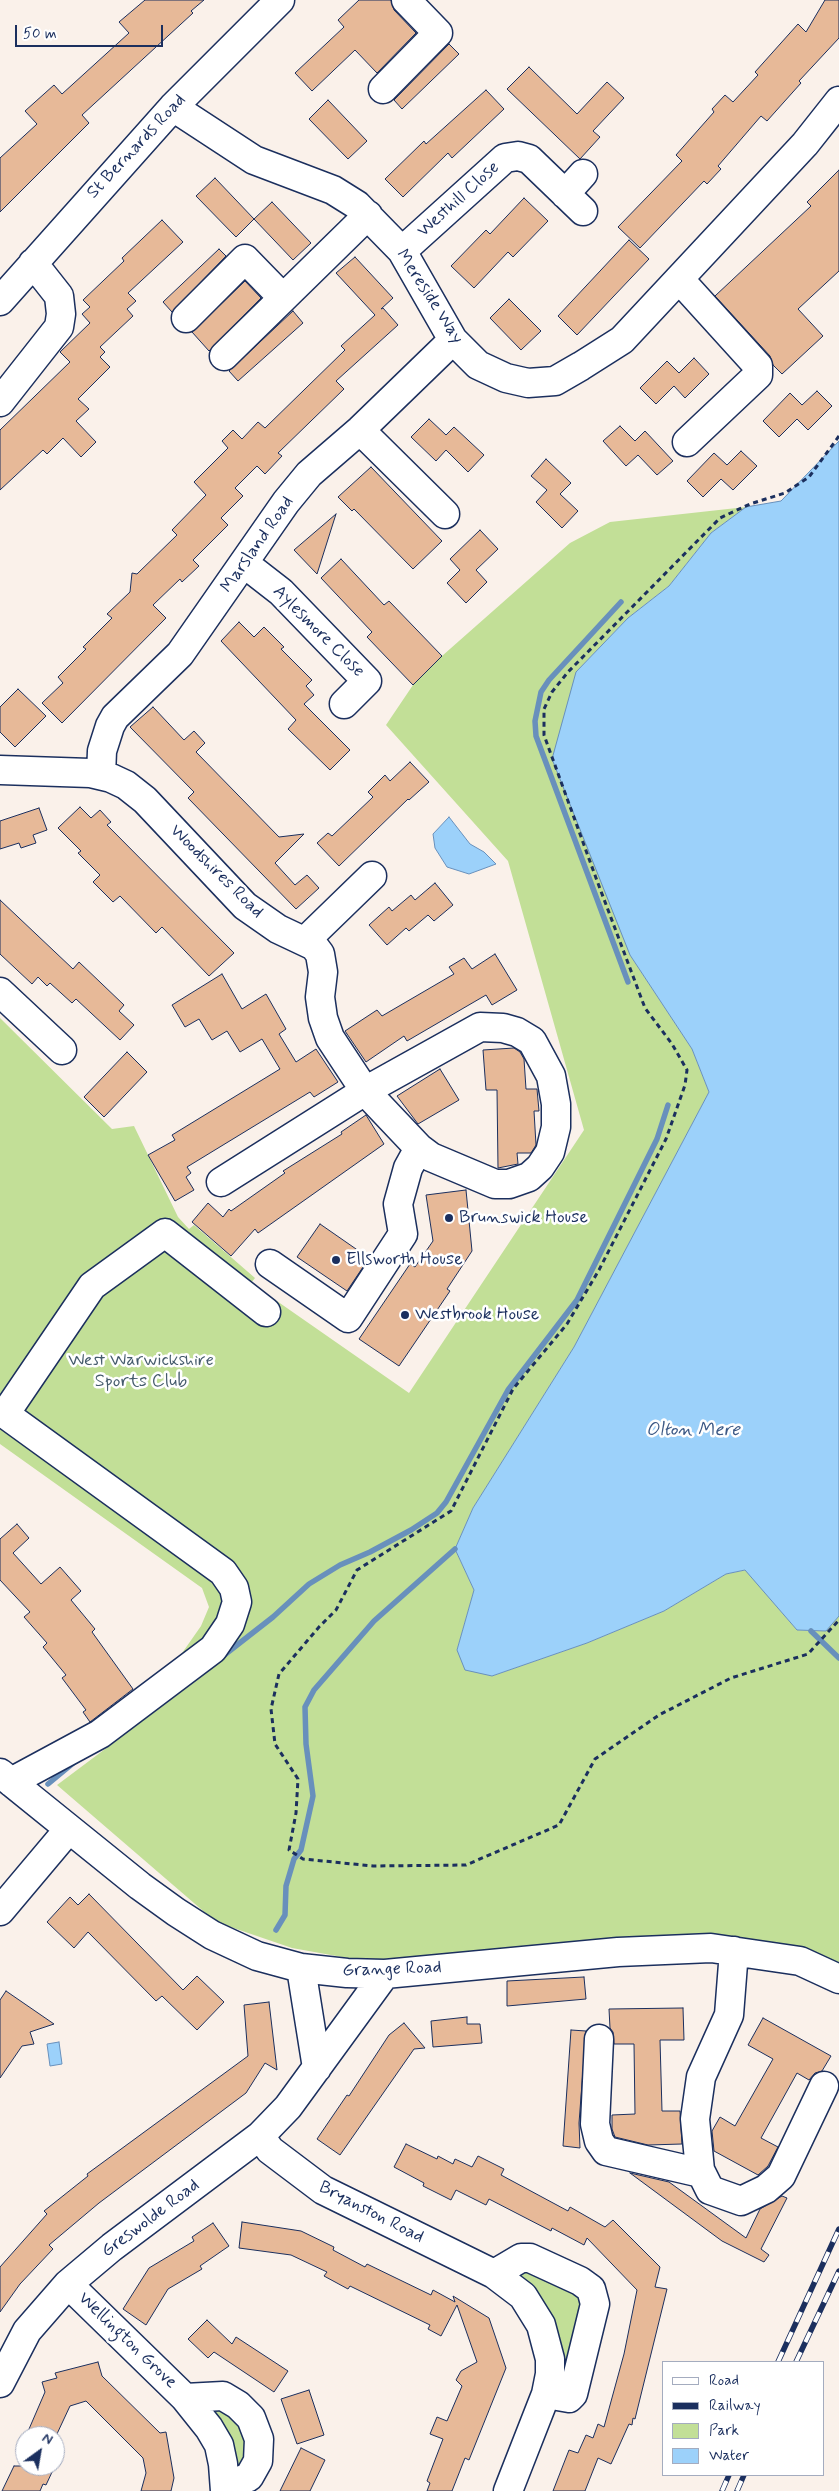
<!DOCTYPE html>
<style>
body{margin:0}
#map{position:relative;width:839px;height:2491px;overflow:hidden;background:#faf1ea;font-family:Mynerve,sans-serif}
canvas{display:block}
.legend{position:absolute;left:662px;top:2361px;width:162px;height:115px;box-sizing:border-box;background:#fff;border:1px solid #a4acbf;margin:0;padding:6px 9px;list-style:none;font-size:15px;color:#1b2f5e}
.legend li{display:flex;align-items:center;gap:10px;height:25px}
.legend b{width:25px;border:1px solid #a4acbf}
.north{position:absolute;left:15px;top:2426px;width:50px;height:50px;box-sizing:border-box;background:#fff;border:1px solid #a4acbf;border-radius:50%;rotate:32deg;font-size:14px;font-weight:700;line-height:20px;text-align:center;color:#1b2f5e}
.north::after{content:'';display:block;margin:auto;width:18px;height:22px;background:#1b2f5e;clip-path:polygon(50% 0,100% 100%,50% 72%,0 100%)}
.scale{position:absolute;left:15px;top:25px;width:148px;height:22px;box-sizing:border-box;border:2px solid #1b2f5e;border-top:0;padding-left:6px;font-size:15px;line-height:18px;white-space:nowrap;color:#1b2f5e;-webkit-text-stroke:4px #fff;paint-order:stroke}
</style>
<div id="map">
<canvas width="839" height="2491"></canvas>
<ul class="legend">
<li><b style="height:6px;background:#fff"></b>Road</li>
<li><b style="height:6px;background:#1b2f5e"></b>Railway</li>
<li><b style="height:14px;background:#c2df97"></b>Park</li>
<li><b style="height:14px;background:#9cd1fa"></b>Water</li>
</ul>
<div class="north">N</div>
<div class="scale">50 m</div>
</div>
<script>
const context = document.querySelector('canvas').getContext('2d');
context.lineJoin = 'round';
function fillPath(path, color) { context.fillStyle = color; context.fill(path, 'evenodd'); }
const shape = rows => new Path2D(rows.map(r => 'M' + r).join(''));
function strokePath(path, color, width, dash) { context.strokeStyle = color; context.lineWidth = width; context.lineCap = dash ? 'butt' : 'round'; context.setLineDash(dash || []); context.stroke(path); }
function write(font, color, halo, rows, align = 'center') {
  context.font = font + ' Mynerve,sans-serif'; context.lineWidth = 5; context.setLineDash([]); context.textBaseline = 'middle'; context.strokeStyle = halo; context.fillStyle = color; for (const [text, x, y, turn = 0] of rows) {
    context.save(); context.translate(x, y); context.rotate((+turn || 0) * Math.PI / 180); context.textAlign = isNaN(turn) ? turn : align; if (halo) context.strokeText(text, 0, 0); context.fillText(text, 0, 0); context.restore();
  }
}
const green = shape([
 [746,507,711,533,669,586,628,618,576,672,630,955,692,1049,709,1092,574,1347,473,1508,455,1549,474,1590,457,1650,492,1676,587,1643,664,1611,726,1574,746,1570,797,1630,826,1631,839,1616,839,1965,812,1956,381,1964,292,1948,216,1922,57,1785,200,1678,233,1640,194,1681,173,1666,201,1626,209,1607,202,1588,0,1444,0,1018,112,1129,134,1126,178,1217,189,1229,194,1225,255,1278,251,1283,409,1393,584,1130,508,861,386,725,413,685,442,656,570,543,610,522],
 [522,2266,589,2296,564,2384,550,2312,533,2287,519,2274],
 [210,2402,240,2413,252,2462,235,2469,210,2413]
]);
const water = shape([
 [839,441,839,1616,826,1631,797,1630,745,1570,726,1574,664,1611,587,1643,492,1676,465,1670,457,1650,474,1590,455,1549,473,1508,574,1347,709,1092,692,1049,630,955,552,759,576,672,628,618,669,586,711,533,746,507,781,501,839,441],
 [449,817,470,844,484,852,496,864,469,874,447,867,435,848,433,834,449,817],
 [59,2042,62,2064,50,2066,47,2044,59,2042]
]);
const stream = shape([
 [621,602,549,680,541,692,535,721,536,736,628,982],
 [811,1631,839,1658],
 [223,1656,273,1617,309,1584,340,1565,370,1552,411,1530,437,1513,446,1502,508,1390,577,1300,657,1139,668,1105],
 [48,1784,77,1760],
 [276,1930,285,1915,286,1886,294,1859,301,1850,313,1796,306,1744,305,1707,314,1690,374,1621,455,1549]
]);
const building = shape([
 [145,0,204,0,191,11,193,13,82,115,89,123,0,212,0,158,37,124,25,111,54,85,62,94,129,33,119,22,145,0],
 [359,0,391,0,394,10,416,33,377,73,355,50,312,91,295,73,344,27,338,20,359,0],
 [825,0,839,0,839,38,799,81,801,83,767,121,761,116,718,166,721,169,707,184,704,181,640,248,618,227,682,161,676,155,714,112,712,109,725,95,733,102,758,75,755,72,798,24,806,32,825,0],
 [449,44,459,54,402,109,394,100,449,44],
 [529,67,577,114,607,82,624,98,593,131,600,137,580,159,507,89,529,67],
 [486,90,504,109,452,158,448,153,403,197,385,179,424,141,426,144,486,90],
 [328,100,367,141,348,159,309,119,328,100],
 [839,170,839,271,798,309,823,336,782,374,773,365,770,356,715,296,811,206,807,202,839,170],
 [215,178,254,219,236,237,196,196,215,178],
 [524,198,548,221,513,257,508,252,474,288,451,266,486,230,490,234,524,198],
 [272,202,311,243,293,260,254,219,272,202],
 [162,220,183,242,128,293,136,301,127,309,133,316,100,347,105,352,100,357,110,367,78,399,89,409,76,421,96,442,81,457,63,438,47,454,43,450,0,490,0,430,70,362,60,352,90,323,82,314,90,307,83,300,124,261,122,258,162,220],
 [629,240,649,259,577,335,558,316,629,240],
 [219,249,226,256,172,312,163,302,219,249],
 [355,257,393,298,381,309,383,308,398,325,336,381,344,389,278,453,282,456,265,474,257,466,235,488,243,496,221,518,228,525,193,560,199,566,182,582,180,579,153,605,166,618,62,723,42,703,63,683,58,677,86,649,83,647,112,618,107,614,130,592,132,573,137,574,177,535,172,530,206,495,194,482,228,448,222,441,233,430,242,439,258,422,265,428,345,350,341,346,375,315,336,273,355,257],
 [245,281,261,298,209,351,192,332,245,281],
 [509,299,541,331,521,350,490,318,509,299],
 [293,311,303,323,238,381,229,371,293,311],
 [694,358,709,374,685,398,674,386,656,404,640,388,667,361,679,373,694,358],
 [817,391,832,406,808,430,797,419,779,437,763,421,790,393,802,405,817,391],
 [429,419,446,435,454,427,484,455,468,472,446,450,436,461,411,437,429,419],
 [620,426,635,441,645,431,673,461,657,475,638,455,626,466,603,441,620,426],
 [741,451,757,466,733,490,721,479,703,497,687,481,714,453,727,465,741,451],
 [546,459,571,483,560,494,578,511,562,528,536,502,547,490,531,476,546,459],
 [371,467,442,541,413,569,354,509,352,511,338,497,371,467],
 [336,514,317,574,294,550,336,514],
 [480,530,498,549,476,570,487,582,466,603,447,583,460,570,450,559,480,530],
 [341,559,384,605,389,601,442,656,413,685,367,637,372,632,321,578,341,559],
 [239,622,254,637,264,627,284,647,281,649,312,680,306,686,314,695,304,704,350,750,330,770,288,729,296,720,221,641,239,622],
 [18,689,46,716,15,747,0,732,0,707,18,689],
 [153,707,184,740,194,731,205,743,196,752,279,837,304,834,275,863,295,885,307,875,319,888,296,909,188,798,194,792,130,727,153,707],
 [410,762,429,782,409,800,408,799,339,866,317,843,328,833,332,836,373,797,368,792,385,775,390,781,410,762],
 [80,807,91,818,100,810,111,822,107,825,234,953,209,976,162,927,156,933,120,896,113,902,93,882,100,875,78,853,81,851,58,828,80,807],
 [39,808,47,830,33,835,36,843,21,848,19,843,0,849,0,821,39,808],
 [435,883,453,905,434,921,428,915,409,931,406,928,387,945,369,925,389,907,392,911,411,895,415,900,435,883],
 [0,900,73,969,79,962,124,1005,119,1011,134,1025,120,1040,76,999,72,1003,50,983,47,986,38,977,32,984,0,954,0,900],
 [495,954,517,990,492,1005,486,995,407,1041,404,1036,366,1062,345,1031,377,1010,382,1016,454,974,449,967,464,958,472,969,495,954],
 [222,974,242,1009,266,994,286,1029,279,1034,296,1062,316,1049,338,1082,314,1097,310,1092,187,1167,191,1173,186,1177,194,1190,175,1201,148,1155,175,1140,172,1135,280,1069,262,1039,240,1052,227,1031,212,1040,199,1019,185,1027,172,1005,222,974],
 [514,1048,520,1052,524,1059,526,1089,537,1089,539,1111,534,1111,536,1145,531,1153,517,1153,518,1164,498,1168,497,1090,486,1090,483,1050,514,1048],
 [127,1052,147,1072,104,1117,84,1097,127,1052],
 [440,1069,459,1100,418,1124,397,1096,440,1069],
 [366,1115,384,1144,258,1233,255,1229,231,1256,192,1222,208,1203,223,1217,229,1209,231,1211,285,1173,283,1171,342,1134,341,1132,366,1115],
 [466,1190,472,1251,447,1289,450,1291,399,1366,359,1339,410,1264,415,1267,433,1241,426,1195,466,1190],
 [320,1224,369,1258,347,1291,297,1257,320,1224],
 [17,1524,29,1538,13,1553,41,1584,60,1567,81,1591,71,1600,95,1629,92,1632,133,1689,90,1722,83,1712,86,1710,62,1678,66,1675,43,1647,47,1643,24,1617,30,1612,0,1580,0,1539,17,1524],
 [89,1894,183,1990,197,1976,224,2002,197,2030,162,1996,156,2001,88,1932,74,1948,47,1922,70,1897,78,1905,89,1894],
 [584,1977,586,1999,507,2006,507,1981,584,1977],
 [6,1991,54,2024,30,2032,34,2044,22,2046,0,2078,0,2000,6,1991],
 [269,2002,277,2070,265,2063,246,2093,99,2203,49,2245,53,2249,20,2284,0,2312,0,2267,47,2214,44,2211,88,2176,87,2174,248,2056,244,2005,269,2002],
 [683,2008,684,2040,660,2040,662,2111,680,2111,682,2144,648,2145,615,2137,612,2129,612,2115,635,2114,634,2044,614,2044,613,2032,610,2028,609,2009,683,2008],
 [467,2017,467,2024,480,2024,482,2043,433,2047,431,2021,467,2017],
 [763,2018,831,2056,822,2071,815,2073,809,2080,797,2073,761,2138,778,2147,768,2166,758,2175,714,2151,712,2131,720,2117,735,2126,773,2059,748,2045,763,2018],
 [404,2023,425,2048,414,2049,340,2155,317,2139,347,2095,349,2096,389,2035,404,2023],
 [571,2030,586,2031,579,2123,580,2148,563,2146,571,2030],
 [406,2144,437,2159,438,2156,453,2164,455,2159,472,2167,478,2156,504,2169,501,2175,568,2211,570,2207,605,2227,613,2220,660,2267,655,2287,667,2289,635,2419,633,2418,632,2425,629,2424,611,2464,598,2458,585,2491,553,2491,569,2450,578,2453,586,2435,593,2438,598,2424,604,2427,624,2354,637,2290,587,2238,584,2245,552,2228,551,2231,489,2199,486,2205,456,2190,451,2200,423,2186,424,2183,394,2167,406,2144],
 [630,2173,669,2182,746,2238,760,2209,782,2196,787,2198,761,2249,769,2255,764,2262,722,2241,630,2173],
 [242,2222,301,2231,334,2247,333,2250,365,2267,367,2264,431,2295,433,2290,455,2302,453,2296,489,2318,506,2368,469,2460,465,2458,452,2491,427,2491,430,2483,427,2481,443,2439,430,2434,437,2417,447,2421,462,2386,456,2380,461,2371,477,2362,457,2305,441,2336,428,2329,430,2325,350,2286,348,2289,324,2276,327,2272,291,2255,239,2248,242,2222],
 [213,2223,229,2246,200,2266,202,2269,168,2289,146,2325,123,2309,149,2268,194,2241,192,2237,213,2223],
 [207,2320,232,2344,236,2337,288,2371,274,2392,214,2352,208,2358,188,2339,207,2320],
 [98,2362,102,2376,160,2433,166,2432,174,2478,171,2491,141,2491,146,2473,143,2458,86,2401,70,2406,56,2436,26,2436,45,2392,42,2382,57,2378,55,2373,98,2362],
 [309,2390,324,2435,297,2444,281,2399,309,2390],
 [301,2448,325,2460,310,2491,280,2491,301,2448],
 [14,2466,44,2466,53,2470,46,2485,43,2484,40,2491,2,2491,14,2466]
]);
const path = shape([
 [839,436,809,477,785,493,750,504,720,518,568,672,552,692,544,709,544,735,596,878,645,1008,672,1044,687,1070,685,1085,666,1139,599,1270,567,1324,513,1389,451,1511,357,1570,336,1610,319,1627,279,1674,271,1709,275,1744,298,1779,296,1813,289,1850,303,1859,373,1866,466,1865,559,1825,595,1759,659,1715,731,1678,808,1654,839,1620]
]);
const minor = shape([
 [383,89,438,33,406,0],
 [173,107,254,160,333,190,357,205,402,251,453,340,478,365,506,378,528,383,555,381,581,366,622,340,805,144,839,101],
 [565,194,583,174],
 [402,251,505,158,518,156,529,159,583,211],
 [680,280,758,366,758,375,687,442],
 [0,301,173,107,280,0],
 [186,318,245,259,283,298],
 [224,356,368,215],
 [0,402,59,327,61,314,59,296,33,263],
 [360,430,445,514],
 [245,564,281,592,367,681,344,704],
 [0,770,90,773,111,778,126,785,145,800,245,906,278,929,314,946,320,954,323,972,320,997,323,1018,330,1038,365,1091,419,1148,431,1157,495,1184,509,1184,529,1177,540,1167,550,1152,556,1127,556,1104,551,1076,532,1041,517,1032,503,1028,480,1027,365,1091,221,1182],
 [101,775,102,751,110,726,115,717,180,654,286,502,309,474,360,430,453,340],
 [305,941,372,876],
 [0,992,62,1050],
 [270,1264,348,1318,403,1234,398,1204,408,1168,419,1148],
 [0,1773,140,1886,176,1912,212,1935,257,1956,301,1968,347,1973,385,1974,618,1952,711,1948,800,1961,839,1979],
 [11,1782,100,1734,213,1649,230,1624,237,1602,234,1588,223,1572,5,1414,92,1286,165,1233,266,1312],
 [0,1911,69,1829],
 [734,1951,729,2015,701,2077,695,2119,700,2170,710,2190,741,2201,766,2189,781,2176,824,2086],
 [301,1968,317,2068],
 [599,2039,595,2124,599,2141,606,2151,701,2173],
 [260,2136,270,2150,323,2190,494,2274,523,2296,541,2325,550,2359,550,2374,546,2394,508,2491],
 [494,2274,521,2258,530,2258,580,2281,591,2289,595,2304,573,2394,569,2398,546,2394],
 [68,2284,185,2398,209,2428,219,2445,223,2464,225,2491],
 [0,2383,27,2331,68,2284,112,2247,260,2136,288,2107,385,1974],
 [185,2398,223,2396,238,2405,251,2418,259,2439,258,2461,249,2477,227,2486]
]);
const rail = shape([
 [778,2362,839,2229],
 [796,2362,839,2271],
 [722,2491,729,2475],
 [737,2491,744,2475]
]);
const markers = [
 [449,1218,5,"#1b2f5e"],
 [336,1260,5,"#1b2f5e"],
 [405,1315,5,"#1b2f5e"]
];
const streetNames = [
 ["St Bernards Road",137,147,-47],
 ["Westhill Close",459,200,-42],
 ["Mereside Way",429,297,57],
 ["Marsland Road",258,545,-55],
 ["Aylesmore Close",318,632,45],
 ["Woodshires Road",216,872,45],
 ["Grange Road",392,1970,-2],
 ["Bryanston Road",371,2213,27],
 ["Greswolde Road",151,2219,-37],
 ["Wellington Grove",127,2341,44]
];
const poiNames = [
 ["Brunswick House",459,1218],
 ["Ellsworth House",346,1260],
 ["Westbrook House",415,1315]
];
const parkNames = [
 ["West Warwickshire",141,1361],
 ["Sports Club",141,1382]
];
const waterNames = [
 ["Olton Mere",693,1431]
];
fillPath(green, '#c2df97');
fillPath(water, '#9cd1fa');
strokePath(water, '#6890bc', 1);
strokePath(stream, '#6890bc', 5.5);
fillPath(building, '#e7b998');
strokePath(building, '#1b2f5e', 1);
strokePath(minor, '#1b2f5e', 31);
strokePath(path, '#1b2f5e', 3, [5, 4]);
strokePath(minor, '#fff', 28);
strokePath(rail, '#1b2f5e', 5.5);
strokePath(rail, '#fff', 4, [11]);
for (const [x, y, r, color] of markers) { const dot = new Path2D(); dot.arc(x, y, r, 0, 2 * Math.PI); context.fillStyle = color; context.fill(dot); strokePath(dot, '#fff', 2); }
write('18px', '#1b2f5e', '#fff', streetNames);
write('18px', '#1b2f5e', '#fff', poiNames, 'left');
write('18px', '#455b6c', '#fff', parkNames);
write('italic 19px', '#3b5885', '#fff', waterNames);
</script>
